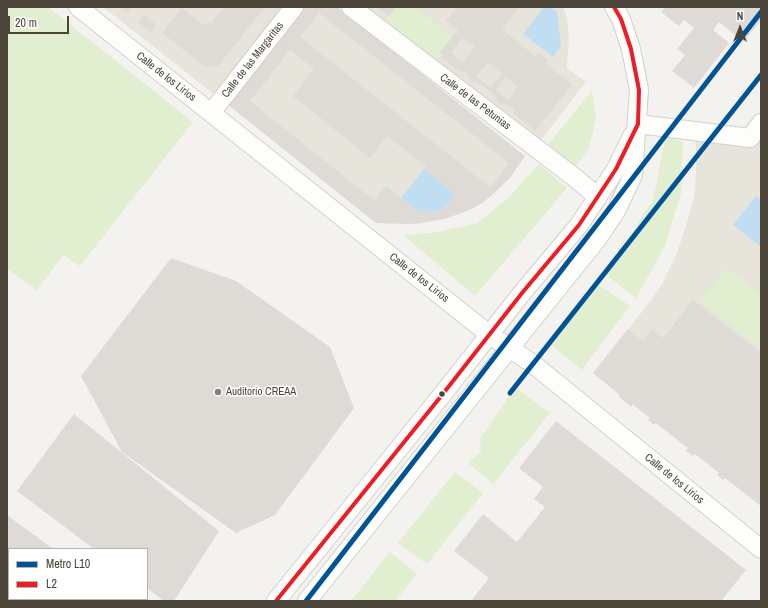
<!DOCTYPE html>
<style>
body{margin:0}
#map{position:relative;width:768px;height:608px;overflow:hidden;background:#f4f2ee;font-family:"Archivo Narrow",sans-serif}
canvas{display:block}
.frame{position:absolute;inset:0;border:8px solid #4b4439;pointer-events:none}
.legend{position:absolute;left:8px;top:548px;width:140px;height:52px;box-sizing:border-box;background:#fff;border:1px solid #b7b4b0;margin:0;padding:5px 7px;list-style:none;font-size:12px;color:#4b4439}
.legend li{display:flex;align-items:center;gap:8px;height:20px}
.legend b{width:20px;border:1px solid #b7b4b0}
.north{position:absolute;left:720px;top:8px;width:40px;height:40px;-webkit-text-stroke:3px #fff;paint-order:stroke;rotate:0deg;font-size:11px;font-weight:700;line-height:16px;text-align:center;color:#4b4439}
.north::after{content:'';display:block;margin:auto;width:14px;height:18px;background:#4b4439;clip-path:polygon(50% 0,100% 100%,50% 72%,0 100%)}
.scale{position:absolute;left:8px;top:16px;width:61px;height:18px;box-sizing:border-box;border:2px solid #4b4439;border-top:0;padding-left:5px;font-size:12px;line-height:14px;white-space:nowrap;color:#4b4439;-webkit-text-stroke:3px #fff;paint-order:stroke}
</style>
<div id="map">
<canvas width="768" height="608"></canvas>
<div class="frame"></div>
<ul class="legend">
<li><b style="height:5px;background:#015396"></b>Metro L10</li>
<li><b style="height:5px;background:#ee1c25"></b>L2</li>
</ul>
<div class="north">N</div>
<div class="scale">20 m</div>
</div>
<script>
const context = document.querySelector('canvas').getContext('2d');
context.lineJoin = 'round';
function fillPath(path, color) { context.fillStyle = color; context.fill(path, 'evenodd'); }
const shape = rows => new Path2D(rows.map(r => 'M' + r).join(''));
function strokePath(path, color, width, dash) { context.strokeStyle = color; context.lineWidth = width; context.lineCap = dash ? 'butt' : 'round'; context.setLineDash(dash || []); context.stroke(path); }
function write(font, color, halo, rows, align = 'center') {
  context.font = font + ' "Archivo Narrow",sans-serif'; context.lineWidth = 3; context.setLineDash([]); context.textBaseline = 'middle'; context.strokeStyle = halo; context.fillStyle = color; for (const [text, x, y, turn = 0] of rows) {
    context.save(); context.translate(x, y); context.rotate((+turn || 0) * Math.PI / 180); context.textAlign = isNaN(turn) ? turn : align; if (halo) context.strokeText(text, 0, 0); context.fillText(text, 0, 0); context.restore();
  }
}
const residential = shape([
 [103,7,284,7,215,95],
 [302,7,337,7,525,156,509,179,487,199,476,207,456,215,444,219,418,224,405,224,376,223,226,103],
 [362,7,563,7,567,18,569,39,567,68,586,82,537,145],
 [761,133,761,506,593,373,653,298,664,280,676,256,686,226,694,196,696,173,696,141,750,146]
]);
const green = shape([
 [7,7,48,7,193,122,80,266,63,255,37,290,7,269],
 [396,7,415,7,452,37,432,62,383,23],
 [592,91,596,119,589,148,574,169,546,147],
 [666,136,683,142,681,193,664,248,636,298,605,274,653,200],
 [539,164,567,188,475,296,403,235,431,233,476,224,507,199],
 [727,268,761,294,761,349,700,301],
 [597,284,630,306,582,370,550,344],
 [515,387,550,413,493,484,468,463,481,452,480,439],
 [455,472,483,493,427,564,398,543],
 [390,552,417,574,395,601,351,601]
]);
const water = shape([
 [544,7,550,7,557,12,561,46,553,57,523,34],
 [424,169,455,194,442,211,419,212,401,198],
 [756,196,761,200,761,247,733,225]
]);
const building = shape([
 [119,7,132,7,127,13],
 [224,7,265,7,218,66,206,67,162,33,182,8,203,25,212,22],
 [302,7,337,7,525,156,509,179,492,195,482,203,467,211,444,219,409,224,376,223,226,103],
 [319,13,509,163,490,187,300,37],
 [290,50,314,69,293,96,370,158,387,136,426,166,424,169,455,194,442,211,419,212,386,186,375,201,250,101],
 [378,7,396,7,389,16],
 [457,7,519,7,502,29,536,57,539,53,547,59,549,60,546,64,572,85,535,131,513,113,514,110,504,103,502,105,495,100,497,97,476,81,474,83,468,78,470,76,464,71,462,73,441,57,443,54,440,52,458,30,446,21],
 [463,38,475,47,463,62,451,53],
 [488,62,502,73,490,88,476,77],
 [506,77,518,87,508,100,496,90],
 [665,7,761,7,761,20,744,42,719,22,713,30,729,43,694,88,672,71,685,55,677,49,694,28,684,20,679,26,661,12],
 [144,14,156,25,151,32,138,22],
 [171,258,236,281,330,347,354,408,275,515,236,533,122,452,81,376],
 [693,300,761,353,761,506,725,478,723,480,717,475,719,473,695,454,693,456,686,451,688,448,656,423,654,425,648,420,650,418,633,404,631,407,619,397,620,395,593,373,628,329,643,341,652,329,663,338],
 [74,414,219,531,174,601,164,601,147,588,147,549,94,549,17,491],
 [556,421,746,570,721,601,471,601,489,578,454,551,483,514,517,542,545,507,534,499,543,487,519,468],
 [7,515,53,549,9,549,9,590,7,588],
 [21,599,120,599,122,601,23,601]
]);
const street = shape([
 [78,7,490,335,533,364,761,549],
 [351,7,574,177,598,197],
 [211,113,294,7],
 [638,124,750,138,761,123],
 [276,601,442,395,522,293,579,225,616,169,632,136],
 [307,601,598,238,616,211,633,175,639,90,631,49,621,19,614,7]
]);
const bus1 = shape([
 [276,601,442,395,522,293,579,225,616,169,638,124,639,90,631,49,621,19,614,7]
]);
const metro1 = shape([
 [510,393,761,75],
 [306,601,761,12]
]);
const markers = [
 [218,392,4,"#868178"],
 [442,394,3.5,"#4b4439"]
];
const streetNames = [
 ["Calle de las Margaritas",253,60,-52],
 ["Calle de los Lirios",166,77,38],
 ["Calle de las Petunias",475,102,37],
 ["Calle de los Lirios",419,278,38],
 ["Calle de los Lirios",674,479,39]
];
const poiNames = [
 ["Auditorio CREAA",226,392]
];
fillPath(residential, '#e7e4dc');
fillPath(green, '#e1eecf');
fillPath(water, '#c0ddf1');
fillPath(building, '#dedbd6');
strokePath(street, '#d2d0cb', 20);
strokePath(street, '#fdfdfc', 18);
strokePath(bus1, '#ee1c25', 4);
strokePath(metro1, '#015396', 5);
for (const [x, y, r, color] of markers) { const dot = new Path2D(); dot.arc(x, y, r, 0, 2 * Math.PI); context.fillStyle = color; context.fill(dot); strokePath(dot, '#fff', 1.5); }
write('11px', '#4b4439', '#fff', streetNames);
write('11px', '#4b4439', '#fff', poiNames, 'left');
</script>
